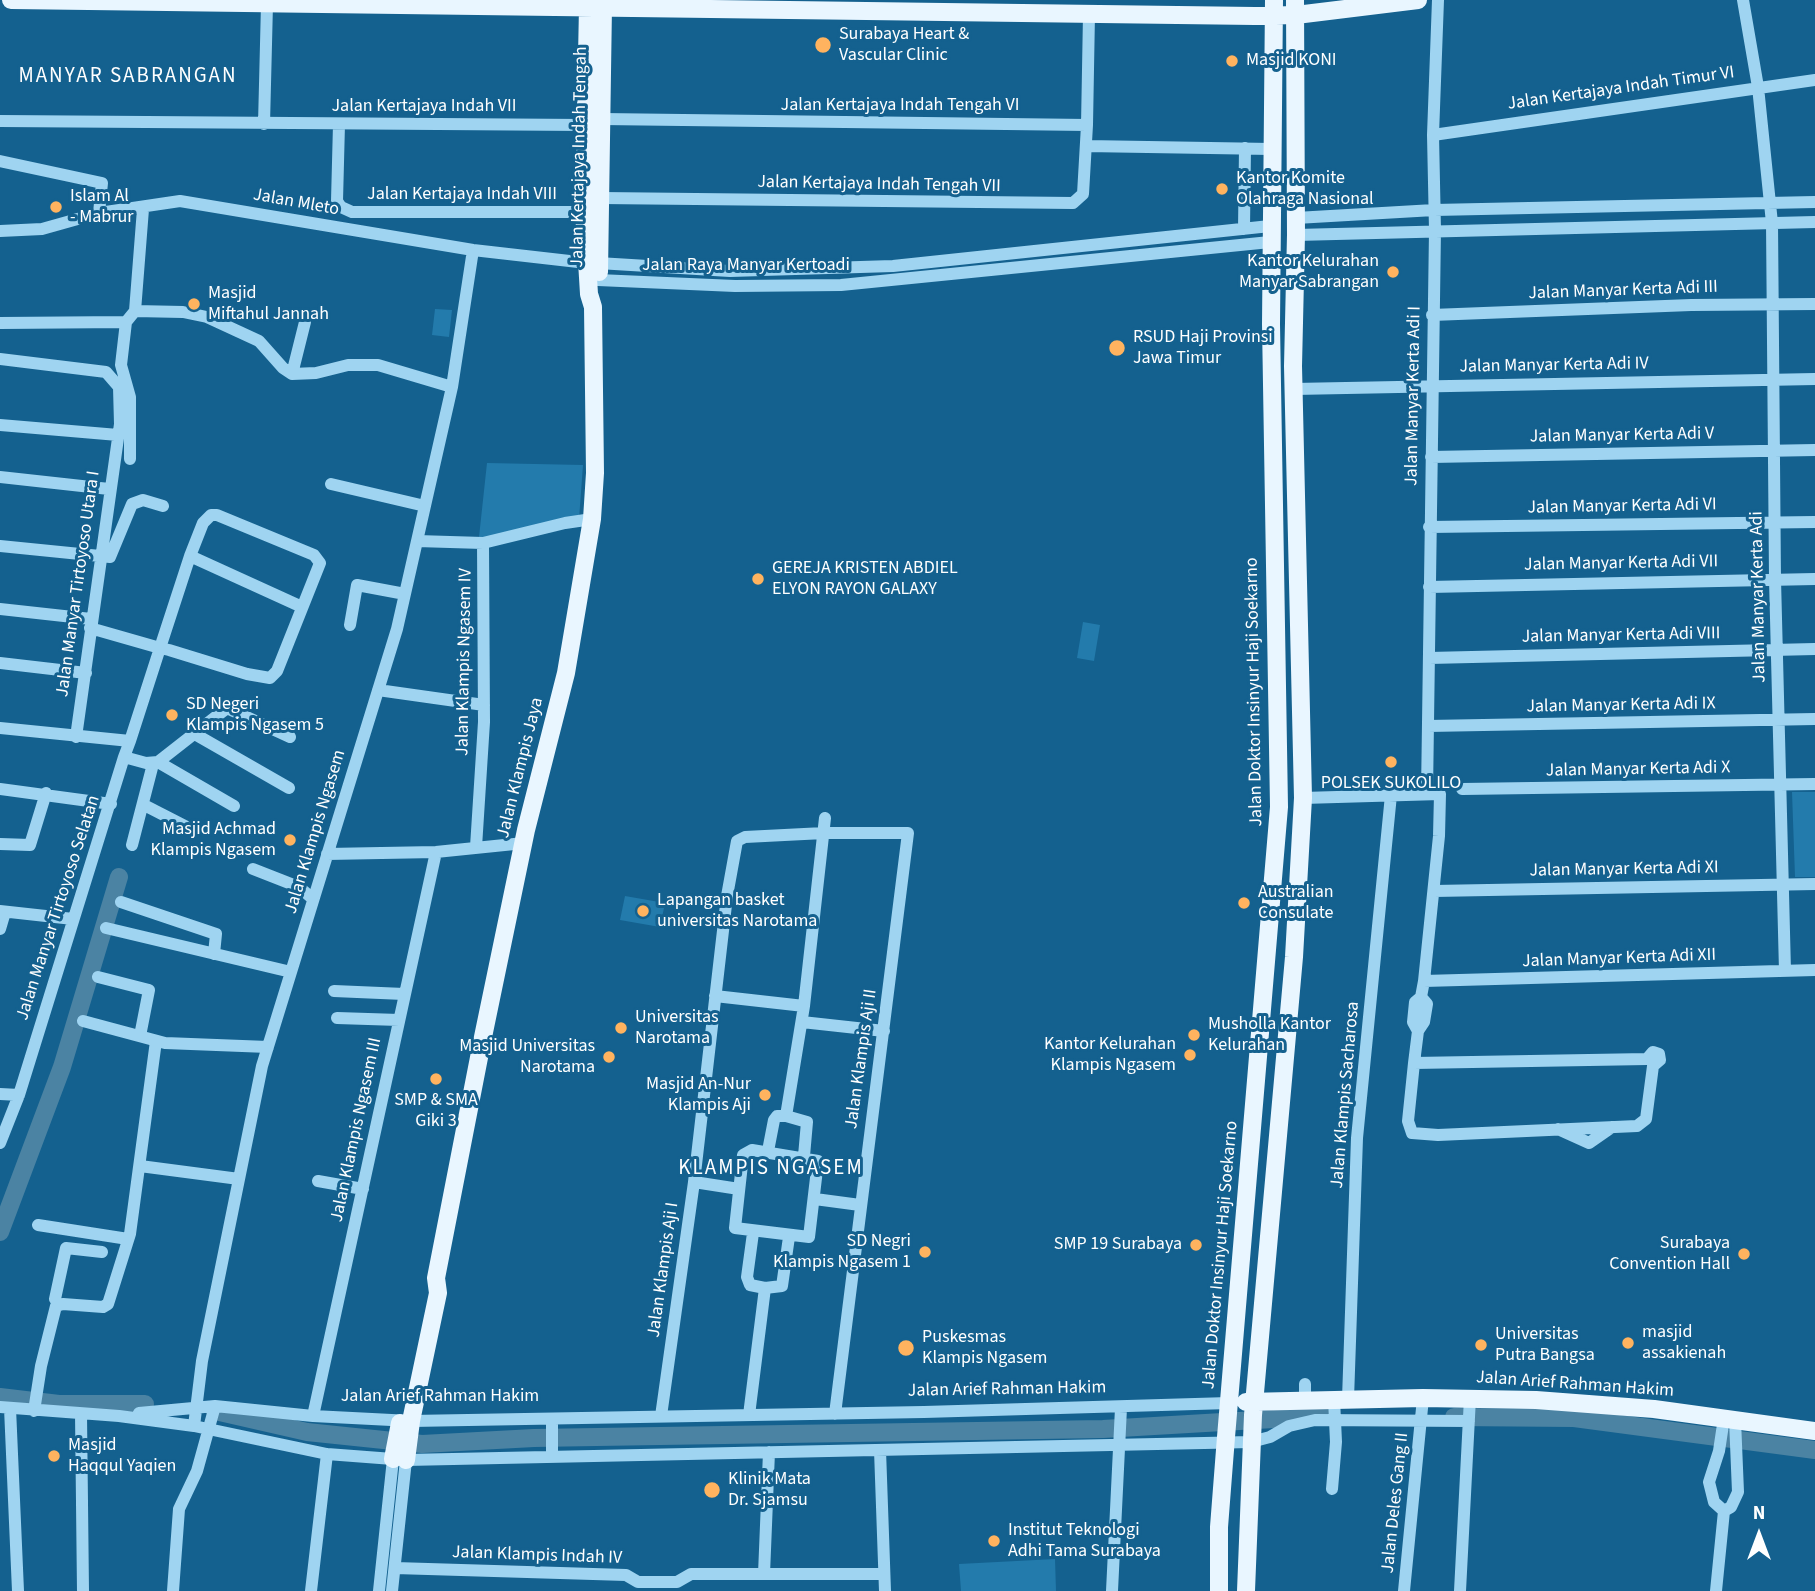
<!DOCTYPE html>
<style>
body{margin:0}
#map{position:relative;width:1815px;height:1591px;overflow:hidden;background:#14618f;font-family:"Source Sans 3",sans-serif}
canvas{display:block}
.north{position:absolute;left:1724px;top:1500px;width:70px;height:70px;-webkit-text-stroke:5px #14618f;paint-order:stroke;rotate:0deg;font-size:19px;font-weight:700;line-height:28px;text-align:center;color:#fff}
.north::after{content:'';display:block;margin:auto;width:24px;height:32px;background:#fff;clip-path:polygon(50% 0,100% 100%,50% 72%,0 100%)}
</style>
<div id="map">
<canvas width="1815" height="1591"></canvas>
<div class="north">N</div>
</div>
<script>
const context = document.querySelector('canvas').getContext('2d');
context.lineJoin = 'round';
function fillPath(path, color) { context.fillStyle = color; context.fill(path, 'evenodd'); }
const shape = rows => new Path2D(rows.map(r => 'M' + r).join(''));
function strokePath(path, color, width, dash) { context.strokeStyle = color; context.lineWidth = width; context.lineCap = dash ? 'butt' : 'round'; context.setLineDash(dash || []); context.stroke(path); }
function write(font, color, halo, rows, align = 'center') {
  context.font = font + ' "Source Sans 3",sans-serif'; context.lineWidth = 6; context.setLineDash([]); context.textBaseline = 'middle'; context.strokeStyle = halo; context.fillStyle = color; for (const [text, x, y, turn = 0] of rows) {
    context.save(); context.translate(x, y); context.rotate((+turn || 0) * Math.PI / 180); context.textAlign = isNaN(turn) ? turn : align; if (halo) context.strokeText(text, 0, 0); context.fillText(text, 0, 0); context.restore();
  }
}
const green = shape([
 [435,309,452,310,449,337,432,335],
 [487,463,583,465,579,519,504,539,479,537],
 [1083,622,1100,625,1094,661,1077,658],
 [1792,792,1815,792,1815,877,1795,877],
 [625,896,665,903,660,927,620,920],
 [1055,1559,1056,1591,961,1591,959,1564]
]);
const river = shape([
 [0,1232,62,1067,119,877],
 [0,1397,59,1404,145,1404],
 [215,1411,307,1432,422,1444,534,1438,1103,1429,1325,1416],
 [1454,1417,1574,1418,1815,1450]
]);
const minor = shape([
 [1743,0,1758,87,1772,223,1775,579,1785,971],
 [602,119,1087,125,1089,14],
 [0,121,584,125],
 [264,124,267,4],
 [339,124,337,201,341,207,352,212,584,212],
 [1433,135,1815,80],
 [1086,146,1271,149],
 [0,161,102,183,99,213],
 [601,198,1073,203,1083,194,1087,125],
 [1296,218,1434,210,1815,202],
 [1244,229,1245,148],
 [0,231,42,229,99,213,180,201,473,250,587,263],
 [1296,235,1815,222],
 [598,263,730,271,893,266,1270,226],
 [598,280,735,286,841,285,1270,242],
 [135,311,143,209],
 [1432,315,1691,305,1815,304],
 [0,323,126,322],
 [0,359,106,372,119,387,120,424,76,737],
 [292,374,305,322],
 [1294,389,1815,379],
 [0,425,118,435],
 [1431,457,1815,450],
 [130,459,130,397,121,365,126,322,135,311,183,312,207,317,259,341,283,368,292,374,316,373,348,365,378,365,452,387],
 [0,477,109,489],
 [331,484,425,506],
 [1429,527,1815,522],
 [417,541,483,543,484,722,476,847],
 [483,543,565,523,592,519],
 [0,546,110,557,132,504,143,500,163,506],
 [190,556,302,607],
 [1429,587,1815,579],
 [0,609,91,619],
 [350,625,357,585,405,594],
 [1429,658,1815,649],
 [0,663,86,673],
 [378,690,484,705],
 [1428,726,1815,719],
 [0,728,130,741],
 [193,733,289,788],
 [124,757,146,763,158,762,227,708,290,737],
 [158,762,234,806],
 [0,789,111,804],
 [1462,789,1815,784],
 [1427,793,1435,230,1433,135,1438,0],
 [1303,798,1440,794,1439,836,1424,981,1421,997,1415,1002,1413,1022,1418,1031],
 [144,805,185,826],
 [0,844,30,845,46,793],
 [132,845,153,764],
 [327,854,436,852,524,843],
 [253,869,299,887,313,899],
 [1434,891,1815,884],
 [121,902,216,934,214,954],
 [0,911,73,919],
 [106,928,291,972],
 [0,929,5,912],
 [98,977,149,990,140,1036],
 [1424,981,1815,970],
 [334,991,404,994],
 [715,996,804,1006],
 [337,1018,399,1020],
 [83,1021,165,1043,268,1047],
 [802,1022,884,1031],
 [1414,1063,1647,1059,1653,1052,1659,1054,1660,1060,1653,1066,1646,1119,1637,1126,1438,1135,1412,1133,1408,1121,1414,1063,1418,1031,1424,1022,1427,1004,1421,997],
 [0,1094,19,1095],
 [786,1116,804,1006,825,818],
 [1558,1129,1589,1143,1612,1127],
 [0,1143,19,1095,124,757,130,741,160,648,190,556,203,523,211,515,217,515,314,555,320,563,277,671,270,678,247,674,169,650,160,648,90,628],
 [752,1150,818,1161,809,1237,735,1228,743,1155,752,1150],
 [768,1151,774,1120,777,1116,786,1116,807,1122,804,1156],
 [140,1166,239,1179],
 [318,1181,363,1189],
 [694,1182,739,1189],
 [815,1199,860,1205],
 [38,1225,128,1239],
 [753,1233,747,1277,750,1285,765,1288,782,1286,789,1237],
 [59,1305,55,1299,66,1248,102,1252],
 [1305,1399,1305,1384],
 [1348,1399,1357,1138,1391,795],
 [0,1407,119,1416,194,1426,327,1454,406,1460,1251,1442,1270,1437,1289,1426,1315,1420,1469,1421],
 [10,1408,18,1591],
 [34,1411,41,1366,56,1306,63,1304,103,1307,108,1304,130,1234,156,1041],
 [139,1413,215,1406,313,1416,411,1421,924,1412,1229,1403],
 [81,1414,83,1591],
 [749,1415,765,1288],
 [313,1416,436,852],
 [661,1416,694,1182,727,896,737,841,745,837,824,833,908,833,835,1414],
 [1724,1418,1719,1451,1709,1482,1714,1502,1724,1511],
 [552,1419,552,1455],
 [194,1426,202,1361,262,1066,397,629,452,387,473,250],
 [880,1450,885,1591],
 [1332,1489,1336,1442,1334,1399],
 [395,1568,626,1575,638,1582,677,1582,691,1574,884,1574],
 [764,1574,769,1452],
 [173,1591,179,1509,197,1471,215,1406],
 [311,1591,327,1454],
 [379,1591,393,1459],
 [392,1591,406,1460],
 [1112,1591,1121,1408],
 [1404,1591,1423,1398],
 [1460,1591,1470,1398],
 [1716,1591,1724,1511,1731,1507,1738,1492,1735,1420]
]);
const major = shape([
 [11,0,1255,16,1296,15,1418,0],
 [599,272,603,6],
 [1246,1402,1423,1398,1536,1400,1654,1409,1815,1431],
 [393,1459,400,1423],
 [406,1460,411,1421,438,1293,436,1278,483,1037,526,830,566,673,592,519,595,473,593,307,589,294,584,212,588,6],
 [1219,1591,1219,1527,1226,1437,1279,807,1271,324,1274,0],
 [1246,1591,1253,1415,1294,957,1303,798,1293,366,1296,235,1295,0]
]);
const markers = [
 [823,45,9,"#ffb35f"],
 [1232,61,7,"#ffb35f"],
 [1222,189,7,"#ffb35f"],
 [56,207,7,"#ffb35f"],
 [1393,272,7,"#ffb35f"],
 [194,304,7,"#ffb35f"],
 [1117,348,9,"#ffb35f"],
 [758,579,7,"#ffb35f"],
 [172,715,7,"#ffb35f"],
 [1391,762,7,"#ffb35f"],
 [290,840,7,"#ffb35f"],
 [1244,903,7,"#ffb35f"],
 [643,911,7,"#ffb35f"],
 [621,1028,7,"#ffb35f"],
 [1194,1035,7,"#ffb35f"],
 [1190,1055,7,"#ffb35f"],
 [609,1057,7,"#ffb35f"],
 [436,1079,7,"#ffb35f"],
 [765,1095,7,"#ffb35f"],
 [1196,1245,7,"#ffb35f"],
 [925,1252,7,"#ffb35f"],
 [1744,1254,7,"#ffb35f"],
 [1628,1343,7,"#ffb35f"],
 [1481,1345,7,"#ffb35f"],
 [906,1348,9,"#ffb35f"],
 [54,1456,7,"#ffb35f"],
 [712,1490,9,"#ffb35f"],
 [994,1541,7,"#ffb35f"]
];
const poiNames = [
 ["Surabaya Heart &",839,35],
 ["Vascular Clinic",839,56],
 ["Masjid KONI",1246,61],
 ["Kantor Komite",1236,179],
 ["Olahraga Nasional",1236,200],
 ["Islam Al",70,197],
 ["- Mabrur",70,218],
 ["Kantor Kelurahan",1379,262,"right"],
 ["Manyar Sabrangan",1379,283,"right"],
 ["Masjid",208,294],
 ["Miftahul Jannah",208,315],
 ["RSUD Haji Provinsi",1133,338],
 ["Jawa Timur",1133,359],
 ["GEREJA KRISTEN ABDIEL",772,569],
 ["ELYON RAYON GALAXY",772,590],
 ["SD Negeri",186,705],
 ["Klampis Ngasem 5",186,726],
 ["POLSEK SUKOLILO",1391,784,"center"],
 ["Masjid Achmad",276,830,"right"],
 ["Klampis Ngasem",276,851,"right"],
 ["Australian",1258,893],
 ["Consulate",1258,914],
 ["Lapangan basket",657,901],
 ["universitas Narotama",657,922],
 ["Universitas",635,1018],
 ["Narotama",635,1039],
 ["Musholla Kantor",1208,1025],
 ["Kelurahan",1208,1046],
 ["Kantor Kelurahan",1176,1045,"right"],
 ["Klampis Ngasem",1176,1066,"right"],
 ["Masjid Universitas",595,1047,"right"],
 ["Narotama",595,1068,"right"],
 ["Masjid An-Nur",751,1085,"right"],
 ["Klampis Aji",751,1106,"right"],
 ["SMP & SMA",436,1101,"center"],
 ["Giki 3",436,1122,"center"],
 ["SD Negri",911,1242,"right"],
 ["Klampis Ngasem 1",911,1263,"right"],
 ["Surabaya",1730,1244,"right"],
 ["Convention Hall",1730,1265,"right"],
 ["SMP 19 Surabaya",1182,1245,"right"],
 ["masjid",1642,1333],
 ["assakienah",1642,1354],
 ["Universitas",1495,1335],
 ["Putra Bangsa",1495,1356],
 ["Puskesmas",922,1338],
 ["Klampis Ngasem",922,1359],
 ["Masjid",68,1446],
 ["Haqqul Yaqien",68,1467],
 ["Klinik Mata",728,1480],
 ["Dr. Sjamsu",728,1501],
 ["Institut Teknologi",1008,1531],
 ["Adhi Tama Surabaya",1008,1552]
];
const streetNames = [
 ["Jalan Kertajaya Indah Timur VI",1621,89,-8],
 ["Jalan Kertajaya Indah Tengah VI",900,106],
 ["Jalan Kertajaya Indah VII",424,107],
 ["Jalan Kertajaya Indah Tengah",580,157,-89],
 ["Jalan Kertajaya Indah Tengah VII",879,185,1],
 ["Jalan Kertajaya Indah VIII",462,195],
 ["Jalan Mleto",296,203,10],
 ["Jalan Raya Manyar Kertoadi",746,266],
 ["Jalan Manyar Kerta Adi III",1623,291,-2],
 ["Jalan Manyar Kerta Adi IV",1554,366,-1],
 ["Jalan Manyar Kerta Adi I",1414,396,-89],
 ["Jalan Manyar Kerta Adi V",1622,436,-1],
 ["Jalan Manyar Kerta Adi VI",1622,507,-1],
 ["Jalan Manyar Kerta Adi VII",1621,564,-1],
 ["Jalan Manyar Tirtoyoso Utara I",79,584,-82],
 ["Jalan Manyar Kerta Adi",1759,597,-91],
 ["Jalan Manyar Kerta Adi VIII",1621,636,-1],
 ["Jalan Klampis Ngasem IV",465,662,-89],
 ["Jalan Doktor Insinyur Haji Soekarno",1255,692,-91],
 ["Jalan Manyar Kerta Adi IX",1621,706,-1],
 ["Jalan Klampis Jaya",521,768,-76],
 ["Jalan Manyar Kerta Adi X",1638,770,-1],
 ["Jalan Klampis Ngasem",316,832,-73],
 ["Jalan Manyar Kerta Adi XI",1624,870,-1],
 ["Jalan Manyar Tirtoyoso Selatan",59,908,-72],
 ["Jalan Manyar Kerta Adi XII",1619,959,-2],
 ["Jalan Klampis Aji II",862,1059,-82],
 ["Jalan Klampis Sacharosa",1346,1095,-85],
 ["Jalan Klampis Ngasem III",357,1130,-78],
 ["Jalan Doktor Insinyur Haji Soekarno",1221,1255,-85],
 ["Jalan Klampis Aji I",664,1270,-82],
 ["Jalan Arief Rahman Hakim",1575,1385,4],
 ["Jalan Arief Rahman Hakim",1007,1390,-1],
 ["Jalan Arief Rahman Hakim",440,1397],
 ["Jalan Deles Gang II",1396,1503,-84],
 ["Jalan Klampis Indah IV",537,1556,2]
];
const quarterNames = [
 ["MANYAR SABRANGAN",128,77],
 ["KLAMPIS NGASEM",771,1169]
];
fillPath(green, '#237bac');
strokePath(river, '#4b83a3', 18);
strokePath(minor, '#9fd4f1', 12);
strokePath(major, '#e9f6ff', 18);
for (const [x, y, r, color] of markers) { const dot = new Path2D(); dot.arc(x, y, r, 0, 2 * Math.PI); context.fillStyle = color; context.fill(dot); strokePath(dot, '#14618f', 2.5); }
write('18px', '#fff', '#14618f', poiNames, 'left');
write('18px', '#fff', '#14618f', streetNames);
context.letterSpacing = '2px';
write('21px', '#fff', '#14618f', quarterNames);
context.letterSpacing = '0px';
</script>
